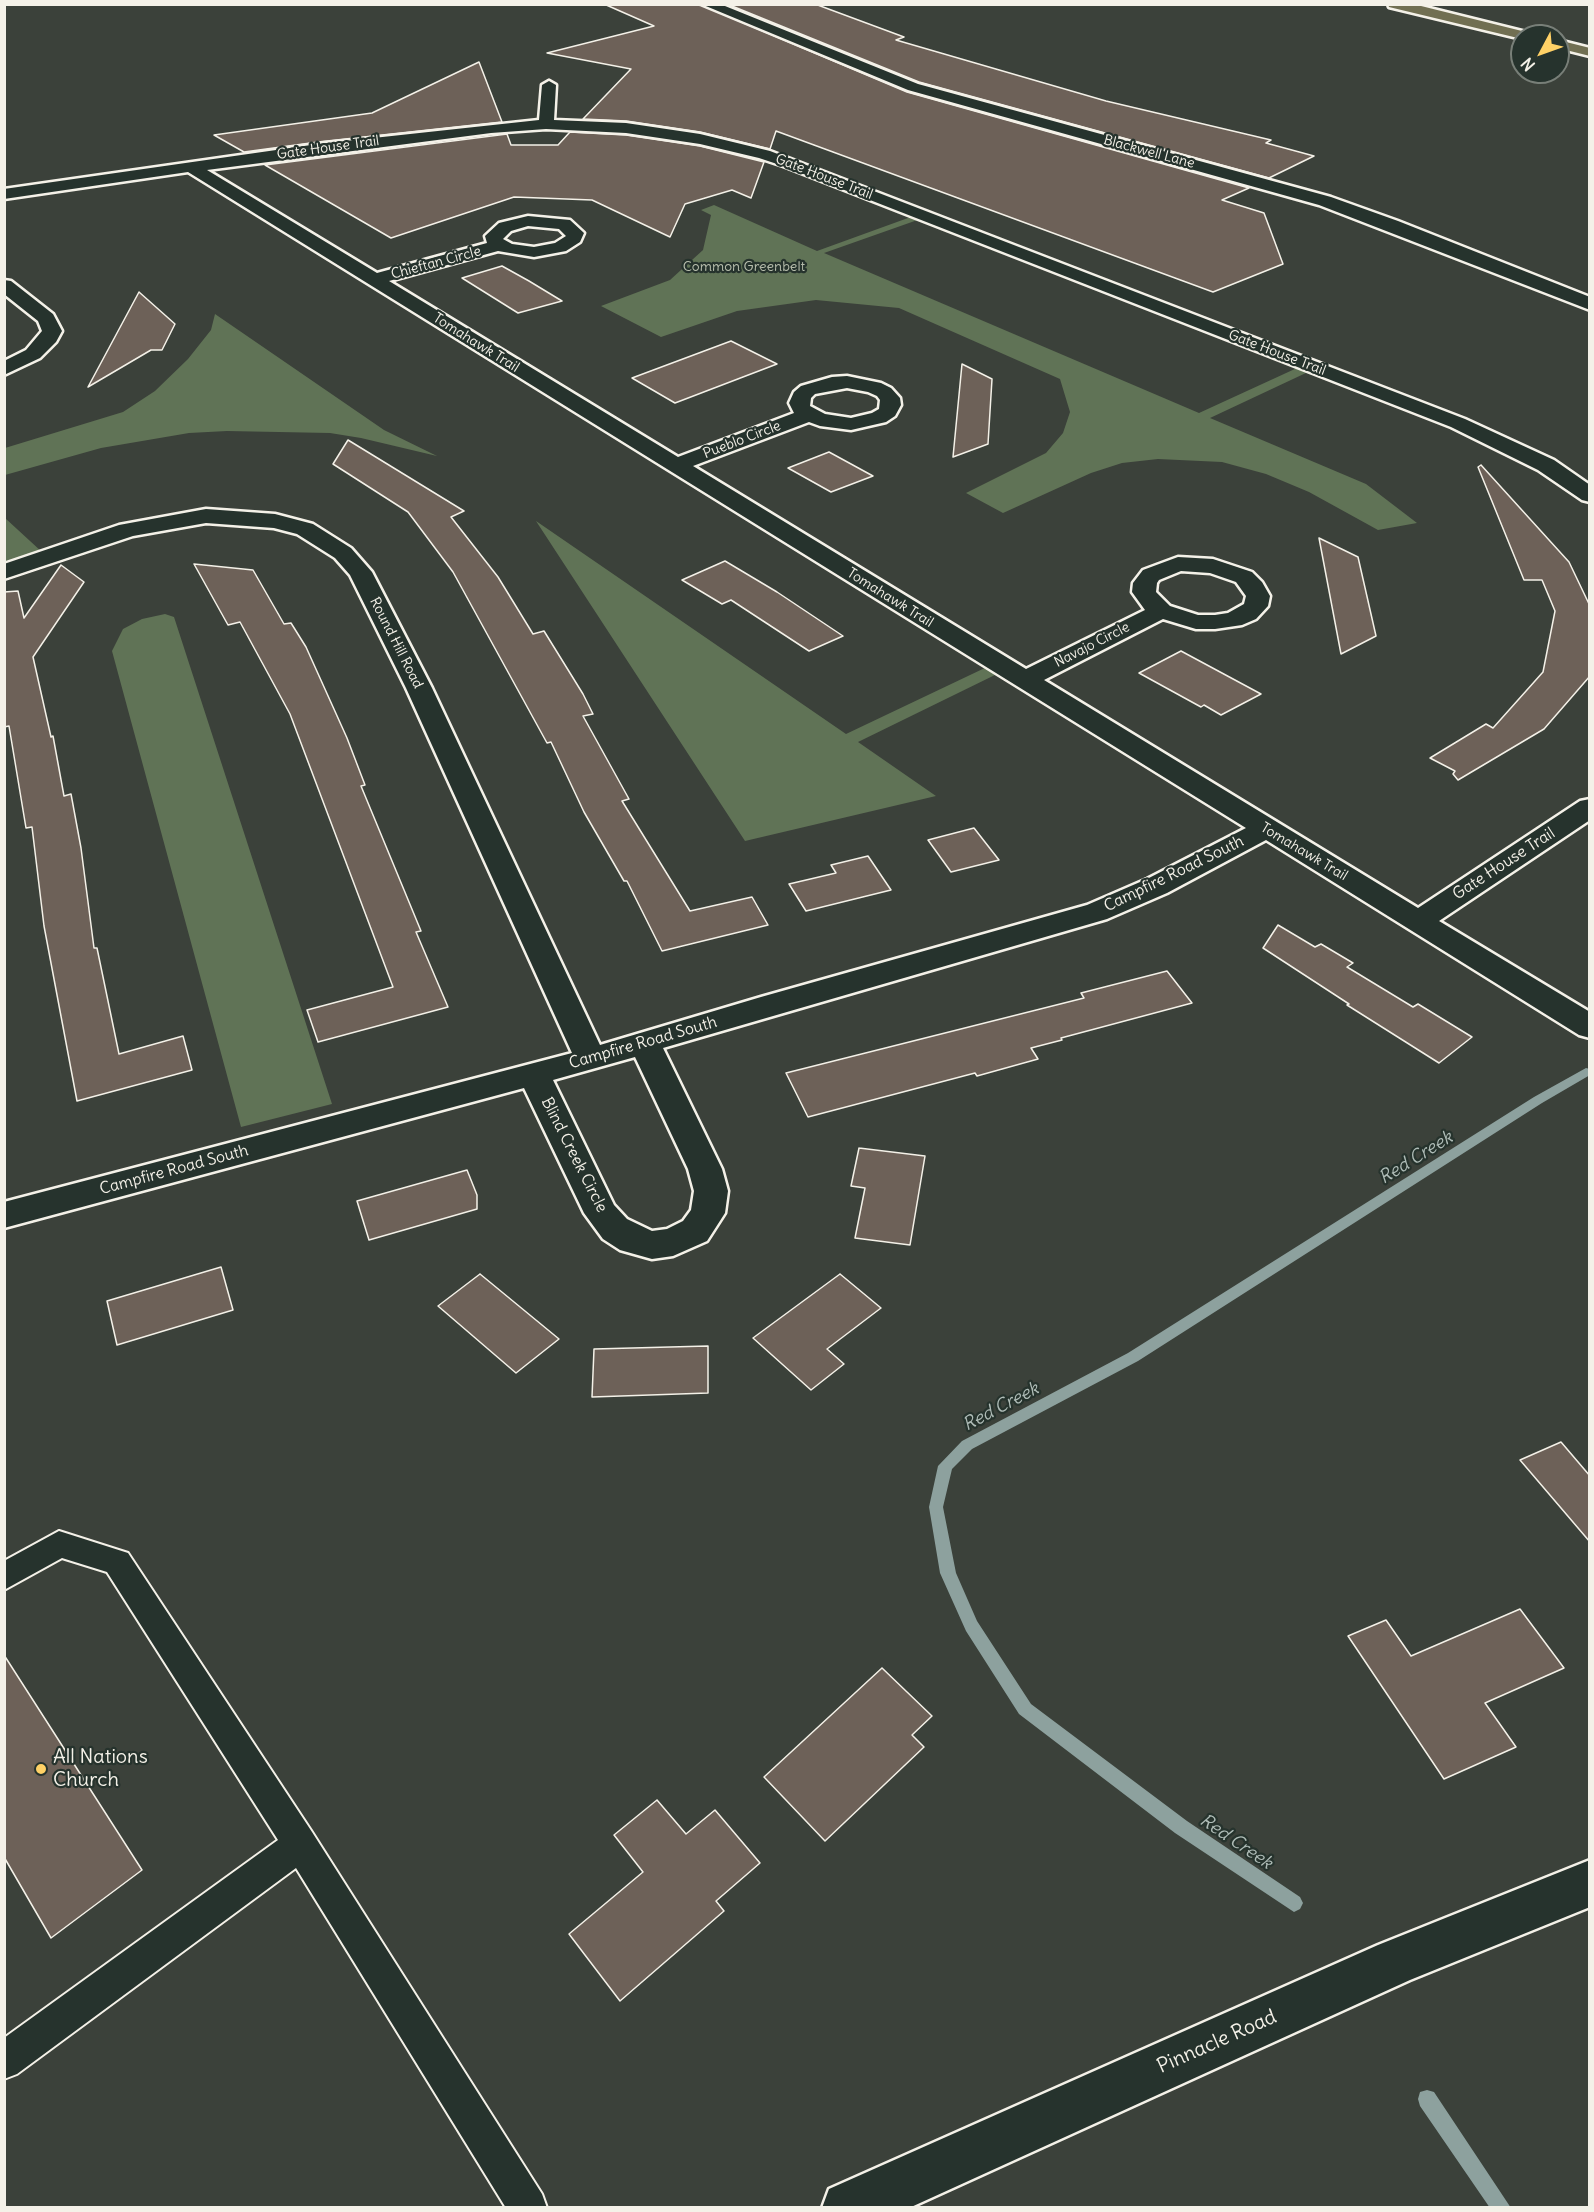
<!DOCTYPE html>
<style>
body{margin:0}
#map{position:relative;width:1594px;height:2212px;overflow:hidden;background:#3b413a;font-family:Delius,sans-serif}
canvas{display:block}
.frame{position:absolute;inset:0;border:6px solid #f4f1e8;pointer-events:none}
.north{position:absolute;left:1510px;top:24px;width:60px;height:60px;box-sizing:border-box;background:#26332d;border:2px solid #787f78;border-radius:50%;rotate:229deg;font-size:16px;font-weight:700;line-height:24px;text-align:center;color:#f4f1e8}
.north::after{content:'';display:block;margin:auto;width:21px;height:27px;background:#ffd166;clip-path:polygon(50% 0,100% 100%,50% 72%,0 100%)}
</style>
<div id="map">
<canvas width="1594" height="2212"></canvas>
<div class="frame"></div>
<div class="north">N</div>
</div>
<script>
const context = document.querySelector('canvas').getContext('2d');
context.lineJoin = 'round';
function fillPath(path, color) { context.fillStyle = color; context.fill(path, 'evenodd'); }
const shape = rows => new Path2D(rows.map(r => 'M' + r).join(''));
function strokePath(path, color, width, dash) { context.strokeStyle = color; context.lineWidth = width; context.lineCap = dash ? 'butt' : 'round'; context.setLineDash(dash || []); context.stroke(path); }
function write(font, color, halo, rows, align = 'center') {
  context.font = font + ' Delius,sans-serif'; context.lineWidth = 4.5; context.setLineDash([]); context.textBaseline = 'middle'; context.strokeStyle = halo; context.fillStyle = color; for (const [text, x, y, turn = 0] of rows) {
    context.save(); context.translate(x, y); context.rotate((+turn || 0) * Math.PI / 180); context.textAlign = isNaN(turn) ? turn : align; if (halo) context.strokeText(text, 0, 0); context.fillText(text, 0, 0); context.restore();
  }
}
const green = shape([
 [714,205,817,251,919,214,926,217,824,253,1199,413,1297,368,1308,372,1210,418,1366,484,1417,523,1378,530,1309,492,1266,474,1222,462,1158,459,1122,463,1091,473,1003,513,966,493,1046,453,1063,433,1070,412,1060,379,899,308,816,300,737,311,661,337,601,306,670,280,703,250,711,215,701,210],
 [215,314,384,430,437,456,361,438,330,433,227,431,189,433,101,448,5,475,5,448,123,412,155,391,188,359,211,330],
 [5,518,42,552,5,565],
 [536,521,846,734,989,666,999,673,858,742,936,796,745,841],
 [165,614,174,617,332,1104,241,1127,112,651,123,629,142,619]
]);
const stream = shape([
 [1586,1068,1590,1069,1590,1075,1542,1103,1138,1361,972,1449,952,1469,943,1507,956,1573,977,1621,1031,1704,1187,1821,1300,1897,1303,1903,1300,1909,1294,1912,1175,1833,1019,1714,966,1631,940,1573,929,1507,938,1466,962,1441,1128,1353,1534,1097,1586,1068],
 [1427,2090,1434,2092,1511,2208,1490,2208,1420,2106,1418,2099,1420,2092,1427,2090]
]);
const building = shape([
 [604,4,699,4,907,92,1249,188,1222,200,1264,213,1283,264,1213,292,776,131,770,149,700,132,626,121,583,119,631,69,547,53,654,26,604,4],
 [727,4,815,4,904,37,896,40,1106,101,1271,140,1266,143,1314,156,1269,178,919,82,727,4],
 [479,62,502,122,318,142,244,152,214,135,372,113,479,62],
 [570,132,626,135,700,146,764,162,751,198,732,190,685,204,670,237,592,200,514,197,391,238,265,165,507,134,511,145,558,145,570,132],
 [502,266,529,281,562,301,518,313,462,278,502,266],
 [139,292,175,324,162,350,151,350,88,387,139,292],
 [731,341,777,364,675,403,632,378,731,341],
 [962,364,992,379,988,444,953,457,962,364],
 [348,440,464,511,451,517,498,577,533,634,544,631,583,694,593,714,583,716,629,799,622,801,690,911,752,897,768,925,662,951,627,881,624,881,584,812,551,742,547,743,453,572,408,512,333,464,348,440],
 [829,452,873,476,831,492,788,468,829,452],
 [1481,465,1569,562,1590,606,1590,676,1544,729,1458,780,1453,774,1455,771,1430,758,1486,724,1493,728,1543,672,1555,611,1542,580,1524,580,1478,467,1481,465],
 [1319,538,1358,557,1376,636,1341,654,1319,538],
 [725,561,777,592,843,636,809,651,731,600,722,604,682,580,725,561],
 [194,564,253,570,284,624,291,623,306,647,347,738,365,785,361,786,421,931,416,932,448,1007,318,1042,307,1010,393,987,290,714,240,622,228,625,194,564],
 [61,565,84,582,33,657,51,737,53,736,64,796,71,794,81,848,94,948,97,948,119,1054,183,1036,192,1070,77,1101,44,926,32,827,26,828,9,726,4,727,4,592,18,591,24,618,61,565],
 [1181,651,1261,694,1221,715,1204,705,1201,707,1139,673,1181,651],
 [974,828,999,860,951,872,928,840,974,828],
 [868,856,891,890,806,911,789,884,836,873,831,865,868,856],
 [1278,925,1315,947,1321,944,1353,963,1347,967,1413,1007,1418,1004,1472,1037,1439,1063,1347,1005,1349,1004,1263,948,1278,925],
 [1167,971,1192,1003,1061,1038,1062,1040,1031,1048,1038,1059,977,1076,975,1073,808,1117,786,1073,1084,998,1081,993,1167,971],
 [859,1148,925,1156,910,1245,855,1238,865,1188,851,1186,859,1148],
 [467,1170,477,1195,477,1209,369,1240,357,1201,467,1170],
 [221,1267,233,1310,117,1345,107,1301,221,1267],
 [480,1274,559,1339,516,1373,438,1306,480,1274],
 [840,1274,881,1308,827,1349,844,1364,811,1390,753,1338,840,1274],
 [708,1346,708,1393,592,1397,594,1349,708,1346],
 [1561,1442,1590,1476,1590,1542,1520,1460,1561,1442],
 [1520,1609,1564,1668,1485,1703,1516,1747,1444,1779,1348,1636,1386,1620,1411,1656,1520,1609],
 [4,1655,142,1870,51,1938,4,1857,4,1655],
 [882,1668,932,1716,912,1735,924,1747,825,1841,764,1777,882,1668],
 [657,1800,686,1834,715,1810,760,1863,716,1901,724,1911,620,2001,569,1934,643,1872,614,1835,657,1800]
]);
const lane = shape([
 [59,1531,128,1553,312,1832,542,2194,547,2208,506,2208,296,1868,17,2074,4,2079,4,2038,278,1840,107,1572,62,1558,4,1590,4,1561,59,1531]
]);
const street = shape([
 [701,4,720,4,918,84,1331,197,1398,221,1590,297,1590,310,1319,205,908,90,701,4],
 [549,81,556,85,554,120,626,123,700,134,770,151,1465,419,1554,460,1590,485,1590,502,1582,500,1538,470,1451,427,783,166,759,158,700,144,626,133,546,129,491,133,207,170,377,273,487,243,485,236,499,223,528,216,570,220,584,233,580,242,566,251,534,257,498,251,389,281,678,457,794,413,789,403,794,392,801,386,832,377,847,376,881,383,891,388,900,398,901,405,895,416,886,422,851,430,820,426,809,422,693,466,1026,669,1145,610,1132,592,1133,583,1143,570,1178,557,1213,559,1252,572,1262,582,1270,596,1268,606,1256,619,1242,625,1215,629,1196,629,1163,619,1044,680,1418,908,1580,801,1590,799,1590,820,1439,921,1590,1012,1590,1038,1579,1035,1266,840,1167,893,1107,919,663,1048,722,1169,728,1191,725,1213,707,1241,673,1256,652,1259,620,1250,603,1239,584,1213,524,1088,4,1228,4,1202,572,1053,406,688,350,575,335,558,297,534,274,528,206,523,133,536,4,579,4,564,119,525,206,509,275,514,313,524,351,548,372,572,432,688,600,1045,761,997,1087,905,1147,879,1246,828,188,172,4,199,4,189,318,144,539,120,542,85,549,81],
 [528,226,559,229,566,236,555,243,534,247,512,244,503,239,511,231,528,226],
 [847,388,868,392,877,396,880,400,879,409,872,413,851,418,825,414,810,406,811,398,815,394,847,388],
 [1181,571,1210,573,1236,582,1246,596,1244,604,1228,613,1215,615,1198,615,1170,606,1156,592,1157,583,1159,580,1181,571],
 [635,1057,688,1169,694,1191,691,1210,683,1221,667,1229,652,1231,627,1219,614,1205,553,1080,635,1057],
 [4,280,11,281,53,314,62,331,56,342,40,358,4,375,4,361,26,350,42,331,38,321,4,294,4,280]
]);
const secondary = shape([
 [1590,1860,1590,1907,1410,1980,909,2208,822,2208,829,2189,1378,1945,1590,1860]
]);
const highway = shape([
 [1388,4,1413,4,1530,33,1532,36,1522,36,1522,39,1389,7,1388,4],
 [1558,40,1590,48,1590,56,1558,48,1558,40]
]);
const markers = [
 [41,1769,6,"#ffd166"]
];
const farStreetnames = [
 ["Gate House Trail",328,148,-8],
 ["Blackwell Lane",1149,152,15],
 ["Gate House Trail",824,177,21],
 ["Chieftan Circle",436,263,-15],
 ["Tomahawk Trail",476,343,32],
 ["Gate House Trail",1277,353,21],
 ["Pueblo Circle",742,440,-21],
 ["Tomahawk Trail",890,598,32],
 ["Round Hill Road",396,643,63],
 ["Navajo Circle",1092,645,-27],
 ["Tomahawk Trail",1304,852,31]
];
const farParknames = [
 ["Common Greenbelt",744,267]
];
const streetNames = [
 ["Gate House Trail",1504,864,-33],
 ["Campfire Road South",1174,874,-26],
 ["Campfire Road South",643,1043,-16],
 ["Blind Creek Circle",574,1155,63],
 ["Campfire Road South",174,1170,-15]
];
const waterNames = [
 ["Red Creek",1416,1158,-32],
 ["Red Creek",1001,1407,-28],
 ["Red Creek",1236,1842,34]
];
const nearPoinames = [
 ["All Nations",53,1757],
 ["Church",53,1780]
];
const nearStreetnames = [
 ["Pinnacle Road",1217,2042,-24]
];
fillPath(green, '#607356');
fillPath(stream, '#8da19e');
fillPath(building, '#6d6158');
strokePath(building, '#f4f1e8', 1.5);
strokePath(lane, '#f4f1e8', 4);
strokePath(street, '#f4f1e8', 5);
strokePath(secondary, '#f4f1e8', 5);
strokePath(highway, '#f4f1e8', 5);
fillPath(lane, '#26332d');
fillPath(street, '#26332d');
fillPath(secondary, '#26332d');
fillPath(highway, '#716f52');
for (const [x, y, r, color] of markers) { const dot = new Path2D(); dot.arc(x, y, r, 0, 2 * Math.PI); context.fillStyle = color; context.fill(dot); strokePath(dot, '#26332d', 2); }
write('14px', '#f4f1e8', '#26332d', farStreetnames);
write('14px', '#b9bfae', '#26332d', farParknames);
write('16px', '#f4f1e8', '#26332d', streetNames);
write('italic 18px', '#afbcb7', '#26332d', waterNames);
write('20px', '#f4f1e8', '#26332d', nearPoinames, 'left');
write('20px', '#f4f1e8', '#26332d', nearStreetnames);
</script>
